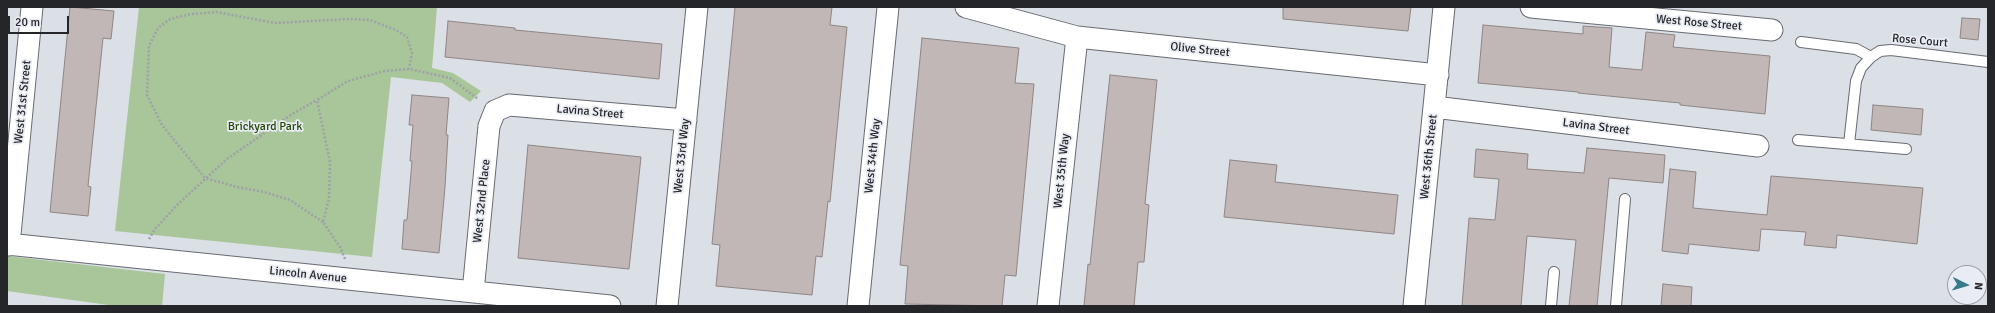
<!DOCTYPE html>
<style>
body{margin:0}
#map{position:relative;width:1995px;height:313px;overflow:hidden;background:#dbdfe6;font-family:Signika,sans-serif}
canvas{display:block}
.frame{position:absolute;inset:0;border:8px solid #252629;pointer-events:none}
.north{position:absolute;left:1947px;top:265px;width:40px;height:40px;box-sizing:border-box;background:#e9ecf4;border:1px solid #9b9da3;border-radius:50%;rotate:95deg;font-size:11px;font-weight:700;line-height:16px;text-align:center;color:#252629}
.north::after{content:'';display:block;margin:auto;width:14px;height:18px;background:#367b89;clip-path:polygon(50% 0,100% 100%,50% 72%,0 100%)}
.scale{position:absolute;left:8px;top:16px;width:61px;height:18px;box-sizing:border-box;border:2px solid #252629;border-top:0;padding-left:5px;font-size:12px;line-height:14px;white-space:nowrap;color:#252629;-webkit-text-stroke:3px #e9ecf4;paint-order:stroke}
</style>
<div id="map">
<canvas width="1995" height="313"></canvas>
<div class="frame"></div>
<div class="north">N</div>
<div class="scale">20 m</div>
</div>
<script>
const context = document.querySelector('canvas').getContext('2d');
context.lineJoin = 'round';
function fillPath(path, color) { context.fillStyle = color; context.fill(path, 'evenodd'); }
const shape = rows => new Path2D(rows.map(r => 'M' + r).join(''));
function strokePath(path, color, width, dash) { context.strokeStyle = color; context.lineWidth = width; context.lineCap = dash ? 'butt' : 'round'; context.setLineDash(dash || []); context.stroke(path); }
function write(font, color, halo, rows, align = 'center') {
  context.font = font + ' Signika,sans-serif'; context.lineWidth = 3.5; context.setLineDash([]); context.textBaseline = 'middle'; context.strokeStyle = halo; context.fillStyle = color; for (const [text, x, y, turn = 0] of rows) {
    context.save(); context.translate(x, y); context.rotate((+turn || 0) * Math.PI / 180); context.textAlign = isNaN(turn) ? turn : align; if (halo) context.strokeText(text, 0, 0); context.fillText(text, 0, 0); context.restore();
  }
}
const green = shape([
 [139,7,437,7,432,68,453,73,481,91,470,102,442,83,391,77,372,257,115,231],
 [7,256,165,274,162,306,116,306,7,291]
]);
const building = shape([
 [70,7,114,11,111,39,103,38,88,186,91,187,88,216,50,212,70,7],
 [735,7,832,7,830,25,847,27,830,202,828,201,822,257,816,256,812,295,716,286,720,245,712,244,735,7],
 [1283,7,1411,7,1408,31,1283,19,1283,7],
 [1962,18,1980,19,1978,40,1960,38,1962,18],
 [448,21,515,28,515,30,662,44,659,79,445,57,448,21],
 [1483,25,1583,34,1583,26,1612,28,1609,67,1642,70,1646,32,1675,35,1673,47,1770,56,1765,114,1680,105,1680,103,1578,93,1578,92,1478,83,1483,25],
 [922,38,1019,48,1015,83,1034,84,1016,276,1005,275,1002,306,905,304,908,266,900,265,922,38],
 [1110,75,1157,80,1145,204,1149,205,1144,262,1138,262,1134,306,1084,306,1088,264,1090,265,1110,75],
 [412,95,449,98,446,135,448,135,445,187,439,253,402,249,404,220,407,220,412,161,410,161,413,125,409,125,412,95],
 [1873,105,1923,109,1921,135,1871,130,1873,105],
 [528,145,641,157,629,269,518,258,528,145],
 [1587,148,1665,155,1663,183,1609,178,1597,306,1569,306,1576,240,1527,236,1521,306,1462,306,1469,218,1495,220,1499,179,1474,177,1476,149,1528,154,1527,169,1584,173,1587,148],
 [1230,160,1277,165,1275,182,1398,195,1394,234,1224,217,1230,160],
 [1670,169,1696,172,1693,208,1767,215,1771,176,1923,188,1917,244,1837,235,1836,248,1804,245,1806,232,1761,229,1759,251,1689,244,1688,254,1662,251,1670,169],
 [1663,284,1692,287,1691,306,1661,306,1663,284]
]);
const path = shape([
 [323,222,290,200,264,192,237,187,205,178,162,125,147,95,149,46,158,28,170,19,191,14,216,12,275,23,349,19,370,20,396,30,407,37,412,53,409,69],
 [149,239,155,229,178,204,227,159,292,114,317,100],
 [345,259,340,247,323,222,329,199,330,162,317,100,348,81,385,71,409,69,450,78,478,99]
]);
const service = shape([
 [1801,42,1856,49,1871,57],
 [1798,140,1906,149],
 [1849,144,1856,81,1861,68,1871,57,1880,51,1891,50,1988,62],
 [1551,306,1554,272],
 [1616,306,1625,199]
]);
const minor = shape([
 [966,7,1077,37,1438,75],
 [1531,7,1772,30],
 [1434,107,1758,146],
 [7,244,610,306],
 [9,245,32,7],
 [473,292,489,126,495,111,509,105,686,120],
 [667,306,697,7],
 [858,306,888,7],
 [1048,306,1077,37],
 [1414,306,1444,7]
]);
const streetNames = [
 ["West Rose Street",1699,23,5],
 ["Rose Court",1920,41,5],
 ["Olive Street",1200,50,6],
 ["West 31st Street",23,102,-84],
 ["Lavina Street",590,112,5],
 ["Lavina Street",1596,127,7],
 ["West 33rd Way",682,156,-84],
 ["West 34th Way",873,156,-84],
 ["West 36th Street",1429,157,-84],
 ["West 35th Way",1062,171,-84],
 ["West 32nd Place",482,201,-84],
 ["Lincoln Avenue",308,275,6]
];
const parkNames = [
 ["Brickyard Park",265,127]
];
fillPath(green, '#a9c59a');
fillPath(building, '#c0b7b6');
strokePath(building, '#8e8584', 1);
strokePath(service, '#686b71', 12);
strokePath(minor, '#686b71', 23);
strokePath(path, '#9ea1a6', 2.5, [2, 2]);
strokePath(service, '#fff', 10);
strokePath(minor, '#fff', 21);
write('12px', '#252629', '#e9ecf4', streetNames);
write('12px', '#224801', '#e9ecf4', parkNames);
</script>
